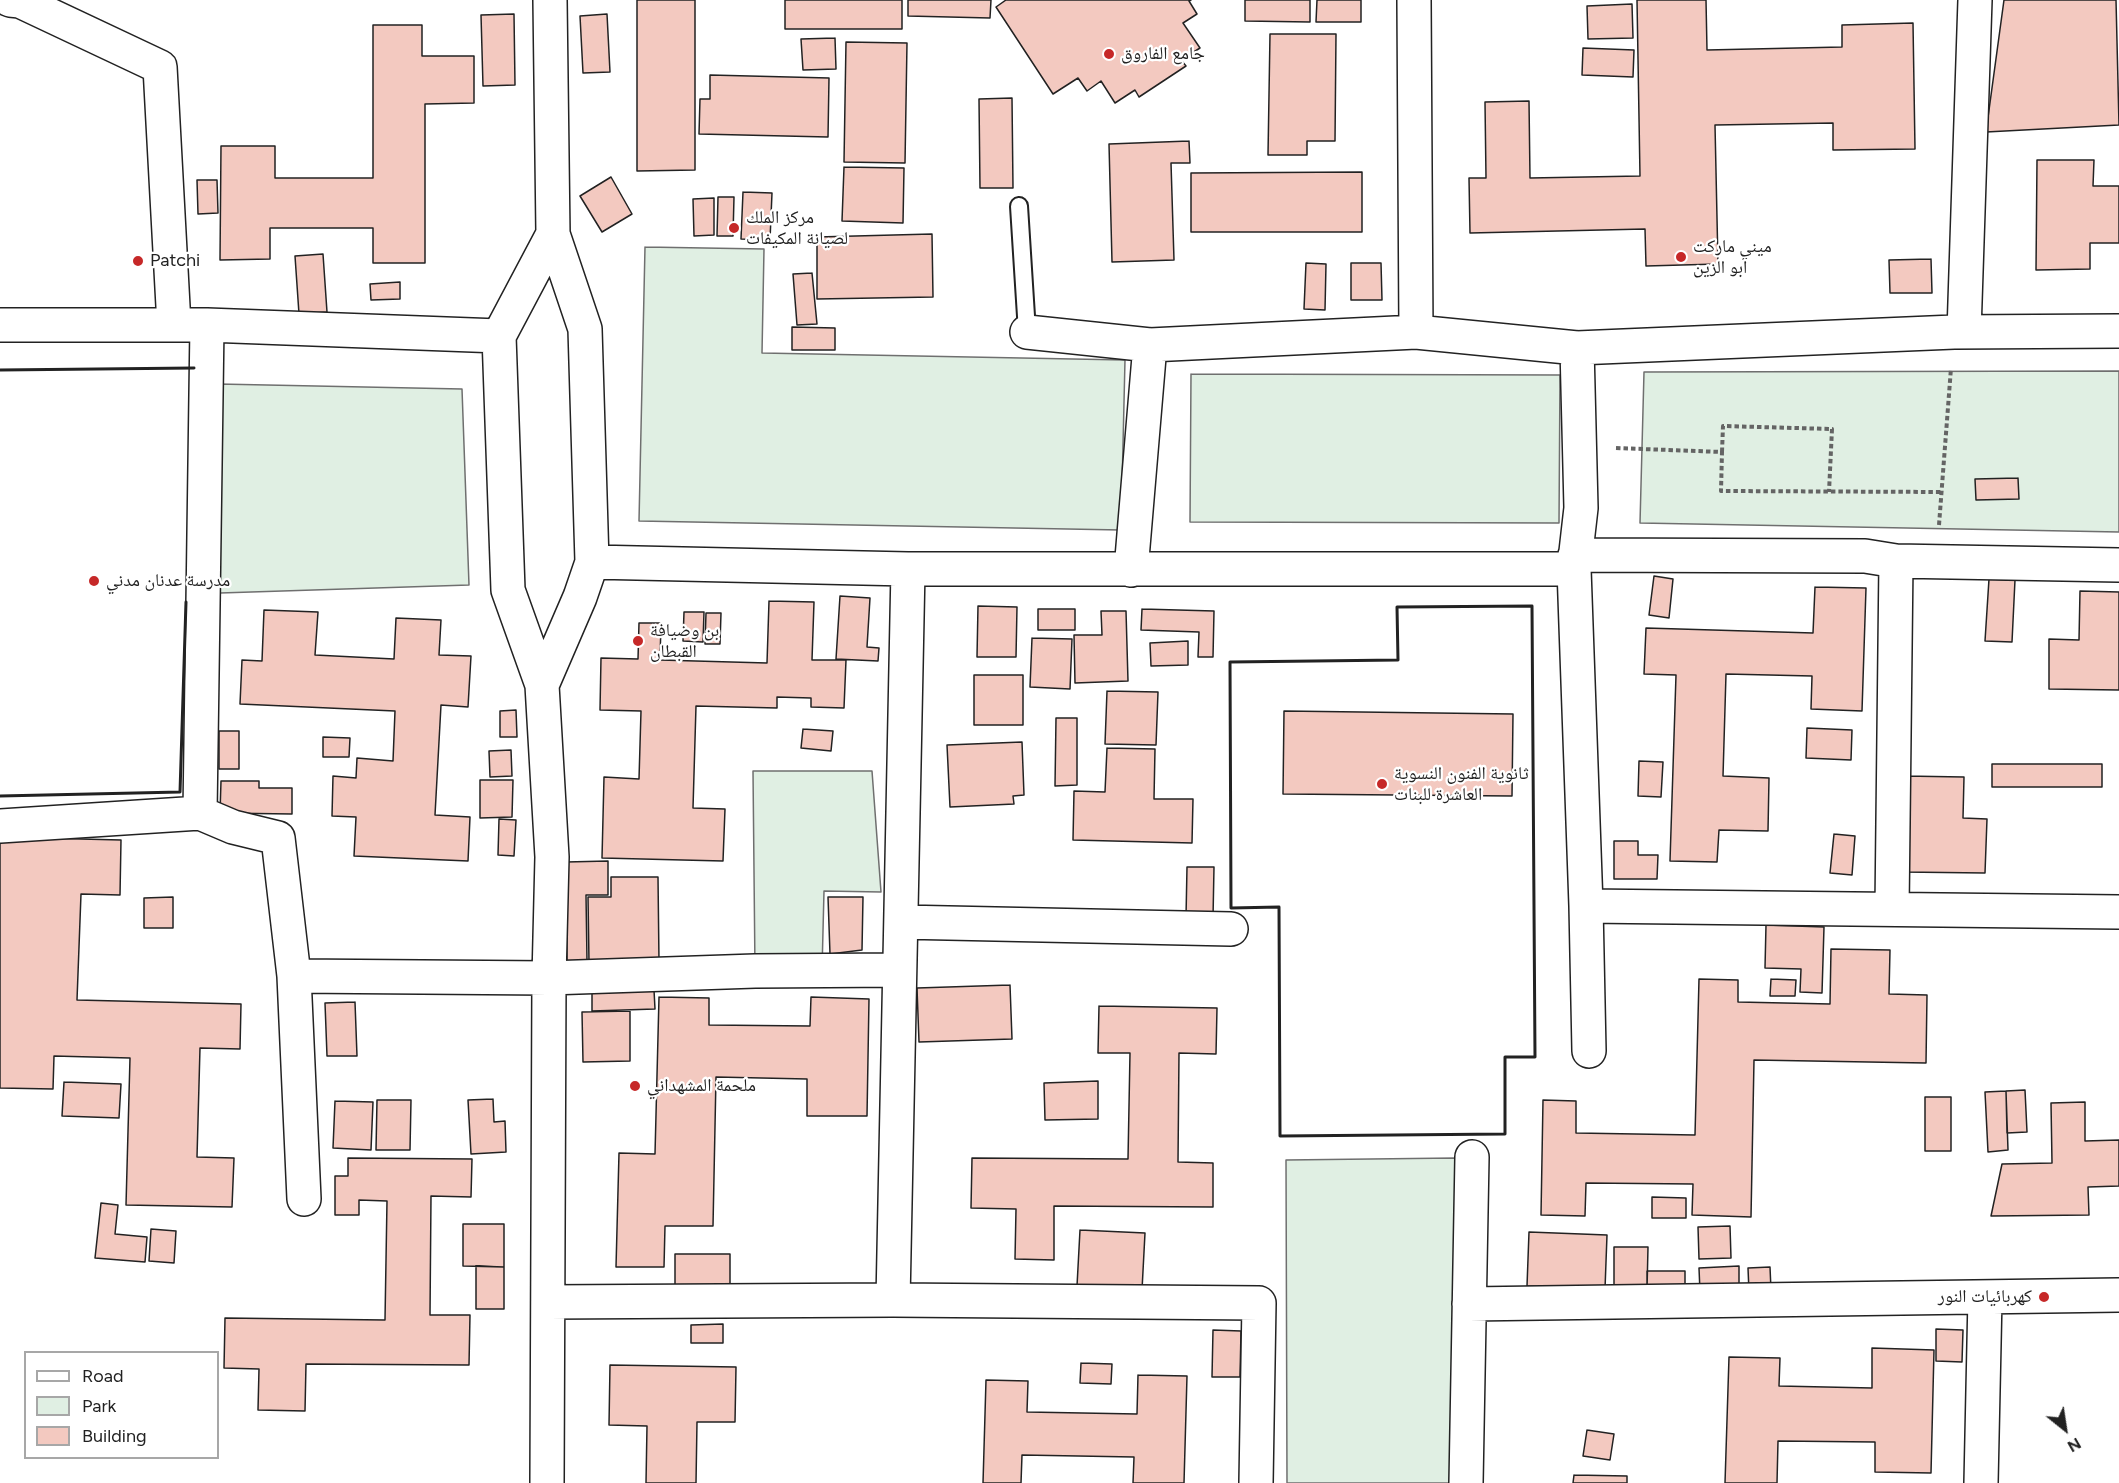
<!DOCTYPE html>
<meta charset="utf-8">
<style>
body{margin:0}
#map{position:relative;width:2119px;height:1483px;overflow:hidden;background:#fff;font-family:Figtree,sans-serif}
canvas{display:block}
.legend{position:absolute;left:24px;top:1351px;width:195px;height:108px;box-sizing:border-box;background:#fff;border:2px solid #a7a7a7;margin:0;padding:8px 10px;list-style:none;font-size:18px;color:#222}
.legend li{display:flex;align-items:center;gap:12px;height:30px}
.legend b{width:30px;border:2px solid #a7a7a7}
.north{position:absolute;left:2035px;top:1399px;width:60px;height:60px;-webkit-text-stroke:4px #fff;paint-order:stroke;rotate:150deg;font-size:16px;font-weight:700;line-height:24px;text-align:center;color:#222}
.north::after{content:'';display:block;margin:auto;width:21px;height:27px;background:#222;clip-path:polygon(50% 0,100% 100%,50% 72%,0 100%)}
</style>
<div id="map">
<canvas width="2119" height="1483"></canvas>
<ul class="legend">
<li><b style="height:8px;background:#fff"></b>Road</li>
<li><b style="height:16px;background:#e0efe3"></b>Park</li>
<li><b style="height:16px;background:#f3c9c0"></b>Building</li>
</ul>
<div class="north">N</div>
</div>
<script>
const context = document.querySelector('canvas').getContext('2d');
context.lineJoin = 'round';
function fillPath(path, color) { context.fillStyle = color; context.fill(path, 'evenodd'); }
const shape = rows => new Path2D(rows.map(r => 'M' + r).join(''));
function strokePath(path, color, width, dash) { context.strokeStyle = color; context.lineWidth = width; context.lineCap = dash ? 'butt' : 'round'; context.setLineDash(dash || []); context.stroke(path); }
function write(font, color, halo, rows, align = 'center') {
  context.font = font + ' Figtree,"Noto Naskh Arabic",sans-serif'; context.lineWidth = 4.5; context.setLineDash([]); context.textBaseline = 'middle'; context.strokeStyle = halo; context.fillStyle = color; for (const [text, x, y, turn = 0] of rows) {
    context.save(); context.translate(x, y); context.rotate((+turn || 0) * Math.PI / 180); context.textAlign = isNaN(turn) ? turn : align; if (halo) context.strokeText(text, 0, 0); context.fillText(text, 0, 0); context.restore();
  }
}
const green = shape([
 [645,247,764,249,762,353,1125,360,1121,530,639,521,645,247],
 [2119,371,2119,532,1640,523,1644,372,2119,371],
 [1191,374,1560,375,1559,523,1190,522,1191,374],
 [218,384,462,389,469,585,220,593,218,384],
 [753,771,872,771,881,892,824,891,822,971,755,971,753,771],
 [1455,1158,1455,1483,1287,1483,1286,1160,1455,1158]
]);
const building = shape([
 [637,0,695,0,695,170,637,171,637,0],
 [785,0,902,0,902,29,785,29,785,0],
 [908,0,991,0,990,18,908,16,908,0],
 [1006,0,1191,0,1189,1,1197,14,1183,23,1200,48,1181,60,1186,66,1139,97,1135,90,1115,103,1101,81,1087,91,1078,78,1053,94,996,7,1006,0],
 [1245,0,1310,0,1310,22,1245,21,1245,0],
 [1317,0,1361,0,1361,22,1316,22,1317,0],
 [1637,0,1706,0,1707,50,1842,47,1842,25,1913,23,1915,149,1833,150,1833,123,1715,125,1718,264,1646,266,1645,229,1470,233,1469,178,1486,178,1485,102,1529,101,1530,178,1640,176,1637,0],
 [2004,0,2116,0,2119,125,1986,132,2004,0],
 [1632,4,1633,38,1588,39,1587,6,1632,4],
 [514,14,515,85,483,86,481,15,514,14],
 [607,14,610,72,583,73,580,16,607,14],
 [373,25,422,25,422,56,474,56,474,103,425,104,425,263,373,263,373,228,270,228,270,259,220,260,221,146,275,146,275,178,373,178,373,25],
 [1270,34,1336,34,1335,141,1307,141,1307,155,1268,155,1270,34],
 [835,38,836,69,803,70,801,39,835,38],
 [846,42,907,43,905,163,844,162,846,42],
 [1583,48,1634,50,1633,77,1582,75,1583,48],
 [710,75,829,78,828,137,699,134,700,99,710,99,710,75],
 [1012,98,1013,188,980,188,979,99,1012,98],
 [1189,141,1190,163,1171,163,1174,260,1112,262,1109,144,1189,141],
 [2037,160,2094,160,2093,186,2119,186,2119,243,2090,243,2090,269,2036,270,2037,160],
 [844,167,904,168,903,223,842,221,844,167],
 [1362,172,1362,232,1191,232,1191,173,1362,172],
 [611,177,632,214,602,232,580,196,611,177],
 [197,180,217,180,218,213,198,214,197,180],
 [743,192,772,193,770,240,741,239,743,192],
 [718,197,734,197,733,236,717,236,718,197],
 [714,198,714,235,694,236,693,199,714,198],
 [932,234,933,297,817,299,817,237,932,234],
 [323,254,327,312,299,314,295,256,323,254],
 [1931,259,1932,293,1890,293,1889,260,1931,259],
 [1306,263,1326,264,1325,310,1304,309,1306,263],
 [1351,263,1381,263,1382,300,1351,300,1351,263],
 [812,273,817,324,797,325,793,274,812,273],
 [400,282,400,299,371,300,370,284,400,282],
 [792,327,835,328,835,350,792,350,792,327],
 [2018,478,2019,499,1976,500,1975,479,2018,478],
 [1654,576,1673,579,1669,618,1649,615,1654,576],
 [1989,579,2015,580,2012,642,1985,641,1989,579],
 [1815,587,1866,588,1862,711,1811,709,1812,676,1726,674,1723,776,1769,778,1768,831,1719,830,1717,862,1670,861,1676,675,1644,674,1646,628,1813,633,1815,587],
 [2080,591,2119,592,2119,690,2049,689,2049,639,2079,640,2080,591],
 [840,596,870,598,867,647,879,648,878,661,836,659,840,596],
 [769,601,814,602,812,660,846,660,844,708,811,707,811,698,777,697,777,708,696,706,693,808,725,809,723,861,602,858,604,777,639,779,641,711,600,710,601,658,638,659,639,623,661,623,660,660,767,663,769,601],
 [978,606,1017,607,1016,657,977,657,978,606],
 [1038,609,1075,609,1075,630,1038,630,1038,609],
 [1142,609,1214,611,1213,657,1198,657,1199,632,1141,630,1142,609],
 [264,610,318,612,315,655,394,659,396,618,441,620,439,655,471,656,468,707,441,705,435,815,470,817,468,861,354,856,356,817,332,816,333,776,356,778,357,758,393,761,395,711,240,704,242,660,262,661,264,610],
 [1101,611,1126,611,1128,681,1075,683,1074,635,1102,635,1101,611],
 [684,612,704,612,703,642,683,641,684,612],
 [706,613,721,613,720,644,705,644,706,613],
 [1032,638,1072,639,1070,689,1030,687,1032,638],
 [1188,641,1188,665,1151,666,1150,643,1188,641],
 [974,675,1023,675,1023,725,974,725,974,675],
 [1107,691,1158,692,1156,745,1105,744,1107,691],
 [516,710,517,737,500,737,500,711,516,710],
 [1284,711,1513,714,1512,796,1283,794,1284,711],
 [1056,718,1077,718,1077,785,1055,786,1056,718],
 [1807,728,1852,730,1851,760,1806,758,1807,728],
 [803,729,833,731,831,751,801,748,803,729],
 [219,731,239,731,239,769,219,769,219,731],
 [323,737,350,738,349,757,323,757,323,737],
 [1022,742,1024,795,1013,796,1014,804,950,807,947,745,1022,742],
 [1107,748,1155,749,1154,799,1193,799,1192,843,1073,840,1074,791,1105,792,1107,748],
 [511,750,512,776,490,777,489,751,511,750],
 [1639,761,1663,762,1661,797,1638,796,1639,761],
 [1992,764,2102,764,2102,787,1992,787,1992,764],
 [1904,776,1964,777,1963,818,1987,819,1985,873,1902,872,1904,776],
 [480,780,513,780,512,817,480,818,480,780],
 [221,781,259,781,259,788,292,788,292,814,220,813,221,781],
 [499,819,516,820,514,856,498,855,499,819],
 [1834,834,1855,836,1852,875,1830,873,1834,834],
 [0,837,121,840,120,895,81,894,77,1000,241,1004,240,1049,200,1048,197,1157,234,1158,232,1207,126,1205,130,1058,54,1056,53,1089,0,1088,0,837],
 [1614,841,1638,841,1638,855,1658,855,1657,879,1614,879,1614,841],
 [608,861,608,895,586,895,587,961,567,961,566,862,608,861],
 [1187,867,1214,867,1213,918,1186,917,1187,867],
 [611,877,658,877,659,962,589,963,588,897,611,897,611,877],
 [173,897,173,928,144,928,144,898,173,897],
 [828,897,863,897,862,950,830,954,828,897],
 [1766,925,1824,927,1822,993,1800,992,1801,969,1765,968,1766,925],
 [1831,949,1890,950,1889,994,1927,995,1926,1063,1754,1060,1751,1217,1692,1215,1693,1184,1586,1183,1585,1216,1541,1215,1543,1100,1576,1101,1576,1133,1695,1135,1699,979,1738,980,1738,1002,1830,1004,1831,949],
 [1771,979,1796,980,1795,996,1770,996,1771,979],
 [1010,985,1012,1039,919,1042,917,988,1010,985],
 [654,990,655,1009,592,1011,592,991,654,990],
 [659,997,709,998,709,1025,810,1026,811,997,869,999,867,1116,807,1116,807,1079,716,1077,713,1226,665,1226,664,1267,616,1267,619,1153,655,1154,659,997],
 [355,1002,357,1056,327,1056,325,1003,355,1002],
 [1099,1006,1217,1008,1216,1054,1179,1053,1178,1162,1213,1163,1213,1207,1054,1206,1054,1260,1015,1259,1016,1209,971,1208,972,1158,1128,1159,1130,1053,1098,1053,1099,1006],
 [630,1011,630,1061,583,1062,582,1012,630,1011],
 [1098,1081,1098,1119,1045,1120,1044,1083,1098,1081],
 [64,1082,121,1084,119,1118,62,1116,64,1082],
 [2025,1090,2027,1132,2007,1133,2006,1091,2025,1090],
 [2006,1091,2008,1150,1988,1152,1985,1092,2006,1091],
 [1925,1097,1951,1097,1951,1151,1925,1151,1925,1097],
 [493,1099,494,1122,505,1121,506,1152,471,1154,468,1100,493,1099],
 [377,1100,411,1100,410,1150,376,1150,377,1100],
 [335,1101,373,1102,371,1150,333,1148,335,1101],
 [2085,1102,2085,1141,2119,1140,2119,1186,2088,1187,2089,1215,1991,1216,2002,1164,2052,1163,2051,1103,2085,1102],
 [348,1158,472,1159,471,1197,431,1196,430,1315,470,1315,469,1365,306,1364,305,1411,258,1410,259,1369,224,1368,225,1318,385,1320,387,1201,359,1200,359,1215,335,1215,335,1176,348,1176,348,1158],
 [1652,1197,1686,1198,1686,1218,1652,1218,1652,1197],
 [101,1203,118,1205,115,1234,147,1237,145,1262,95,1258,101,1203],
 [463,1224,504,1224,504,1267,463,1266,463,1224],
 [1730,1226,1731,1258,1699,1259,1698,1227,1730,1226],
 [151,1229,176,1231,174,1263,149,1261,151,1229],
 [1080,1230,1145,1233,1142,1290,1077,1286,1080,1230],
 [1529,1232,1607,1235,1605,1289,1527,1286,1529,1232],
 [1614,1247,1648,1247,1647,1290,1614,1290,1614,1247],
 [675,1254,730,1254,730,1288,675,1289,675,1254],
 [476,1266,504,1267,504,1309,476,1309,476,1266],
 [1739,1266,1739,1290,1700,1292,1699,1268,1739,1266],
 [1770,1267,1771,1290,1749,1292,1748,1268,1770,1267],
 [1647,1271,1685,1271,1685,1290,1647,1290,1647,1271],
 [723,1324,723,1343,691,1343,691,1325,723,1324],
 [1936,1329,1963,1330,1962,1362,1936,1361,1936,1329],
 [1213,1330,1241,1331,1240,1377,1212,1377,1213,1330],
 [1872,1348,1934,1350,1931,1473,1875,1472,1875,1442,1778,1441,1777,1483,1725,1483,1729,1357,1780,1358,1779,1386,1872,1388,1872,1348],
 [1081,1363,1112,1364,1111,1384,1080,1383,1081,1363],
 [610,1365,736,1367,735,1422,697,1422,696,1483,646,1483,647,1426,609,1425,610,1365],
 [1138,1375,1187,1376,1184,1483,1133,1483,1134,1457,1022,1455,1021,1483,983,1483,986,1380,1028,1381,1027,1412,1137,1414,1138,1375],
 [1587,1430,1614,1434,1610,1460,1583,1456,1587,1430],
 [1574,1475,1627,1476,1627,1483,1573,1483,1574,1475]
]);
const path = shape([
 [1616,448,1722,452,1721,491,1942,492],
 [1722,452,1723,426,1832,429,1829,492],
 [1939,525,1951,368]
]);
const lane = shape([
 [1019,206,1027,332]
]);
const street = shape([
 [10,0,20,1,160,67,174,325],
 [1414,0,1416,332],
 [0,325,207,325,499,336],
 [207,325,200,813,233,827,278,838,294,976,549,978,755,971,899,970],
 [1027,332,1150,345,1416,332,1577,348,1954,332,2119,331],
 [1964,332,1975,0],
 [1575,555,1865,556,1896,561,2119,565],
 [592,562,908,569,1574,569,1581,508,1577,348],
 [1574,569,1586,906,2119,912],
 [1131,570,1150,345],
 [542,685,580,597,592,562,585,329,553,234,550,0],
 [0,826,200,813],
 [1586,906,1589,1051],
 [1892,909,1896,561],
 [901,922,1231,929],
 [294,976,304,1199],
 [893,1300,908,569],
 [548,1302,893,1300,1259,1303,1256,1483],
 [1469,1304,2119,1295],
 [547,1483,549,978,552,857,542,685,508,590,499,336,553,234],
 [1466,1483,1472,1157],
 [1981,1483,1985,1297]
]);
const wall = shape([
 [0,370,194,368],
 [1532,606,1535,1057,1505,1057,1505,1134,1280,1136,1279,907,1231,908,1230,662,1398,660,1397,607,1532,606],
 [0,796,180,792,186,602]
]);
const markers = [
 [1109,54,6,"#c62828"],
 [734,228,6,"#c62828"],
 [1681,257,6,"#c62828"],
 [138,261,6,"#c62828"],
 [94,581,6,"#c62828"],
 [638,641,6,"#c62828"],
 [1382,784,6,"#c62828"],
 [635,1086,6,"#c62828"],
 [2044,1297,6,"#c62828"]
];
const poiNames = [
 ["جامع الفاروق",1121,54],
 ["مركز الملك",746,218],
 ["لصيانة المكيفات",746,239],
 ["ميني ماركت",1693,247],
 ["ابو الزين",1693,268],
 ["Patchi",150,261],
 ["مدرسة عدنان مدني",106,581],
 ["بن وضيافة",650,631],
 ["القبطان",650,652],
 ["ثانوية الفنون النسوية",1394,774],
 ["العاشرة للبنات",1394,795],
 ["ملحمة المشهداني",647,1086],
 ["كهربائيات النور",2032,1297,"right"]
];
fillPath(green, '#e0efe3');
strokePath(green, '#6f6f6f', 1.5);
fillPath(building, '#f3c9c0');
strokePath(building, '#222', 1.5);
strokePath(lane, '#222', 20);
strokePath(street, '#222', 36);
strokePath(path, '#646464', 4, [4.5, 3]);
strokePath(lane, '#fff', 16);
strokePath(street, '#fff', 33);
strokePath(wall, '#222', 3);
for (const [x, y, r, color] of markers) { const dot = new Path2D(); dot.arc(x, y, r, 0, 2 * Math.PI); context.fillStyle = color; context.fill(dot); strokePath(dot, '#fff', 2); }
write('18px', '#222', '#fff', poiNames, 'left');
</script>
